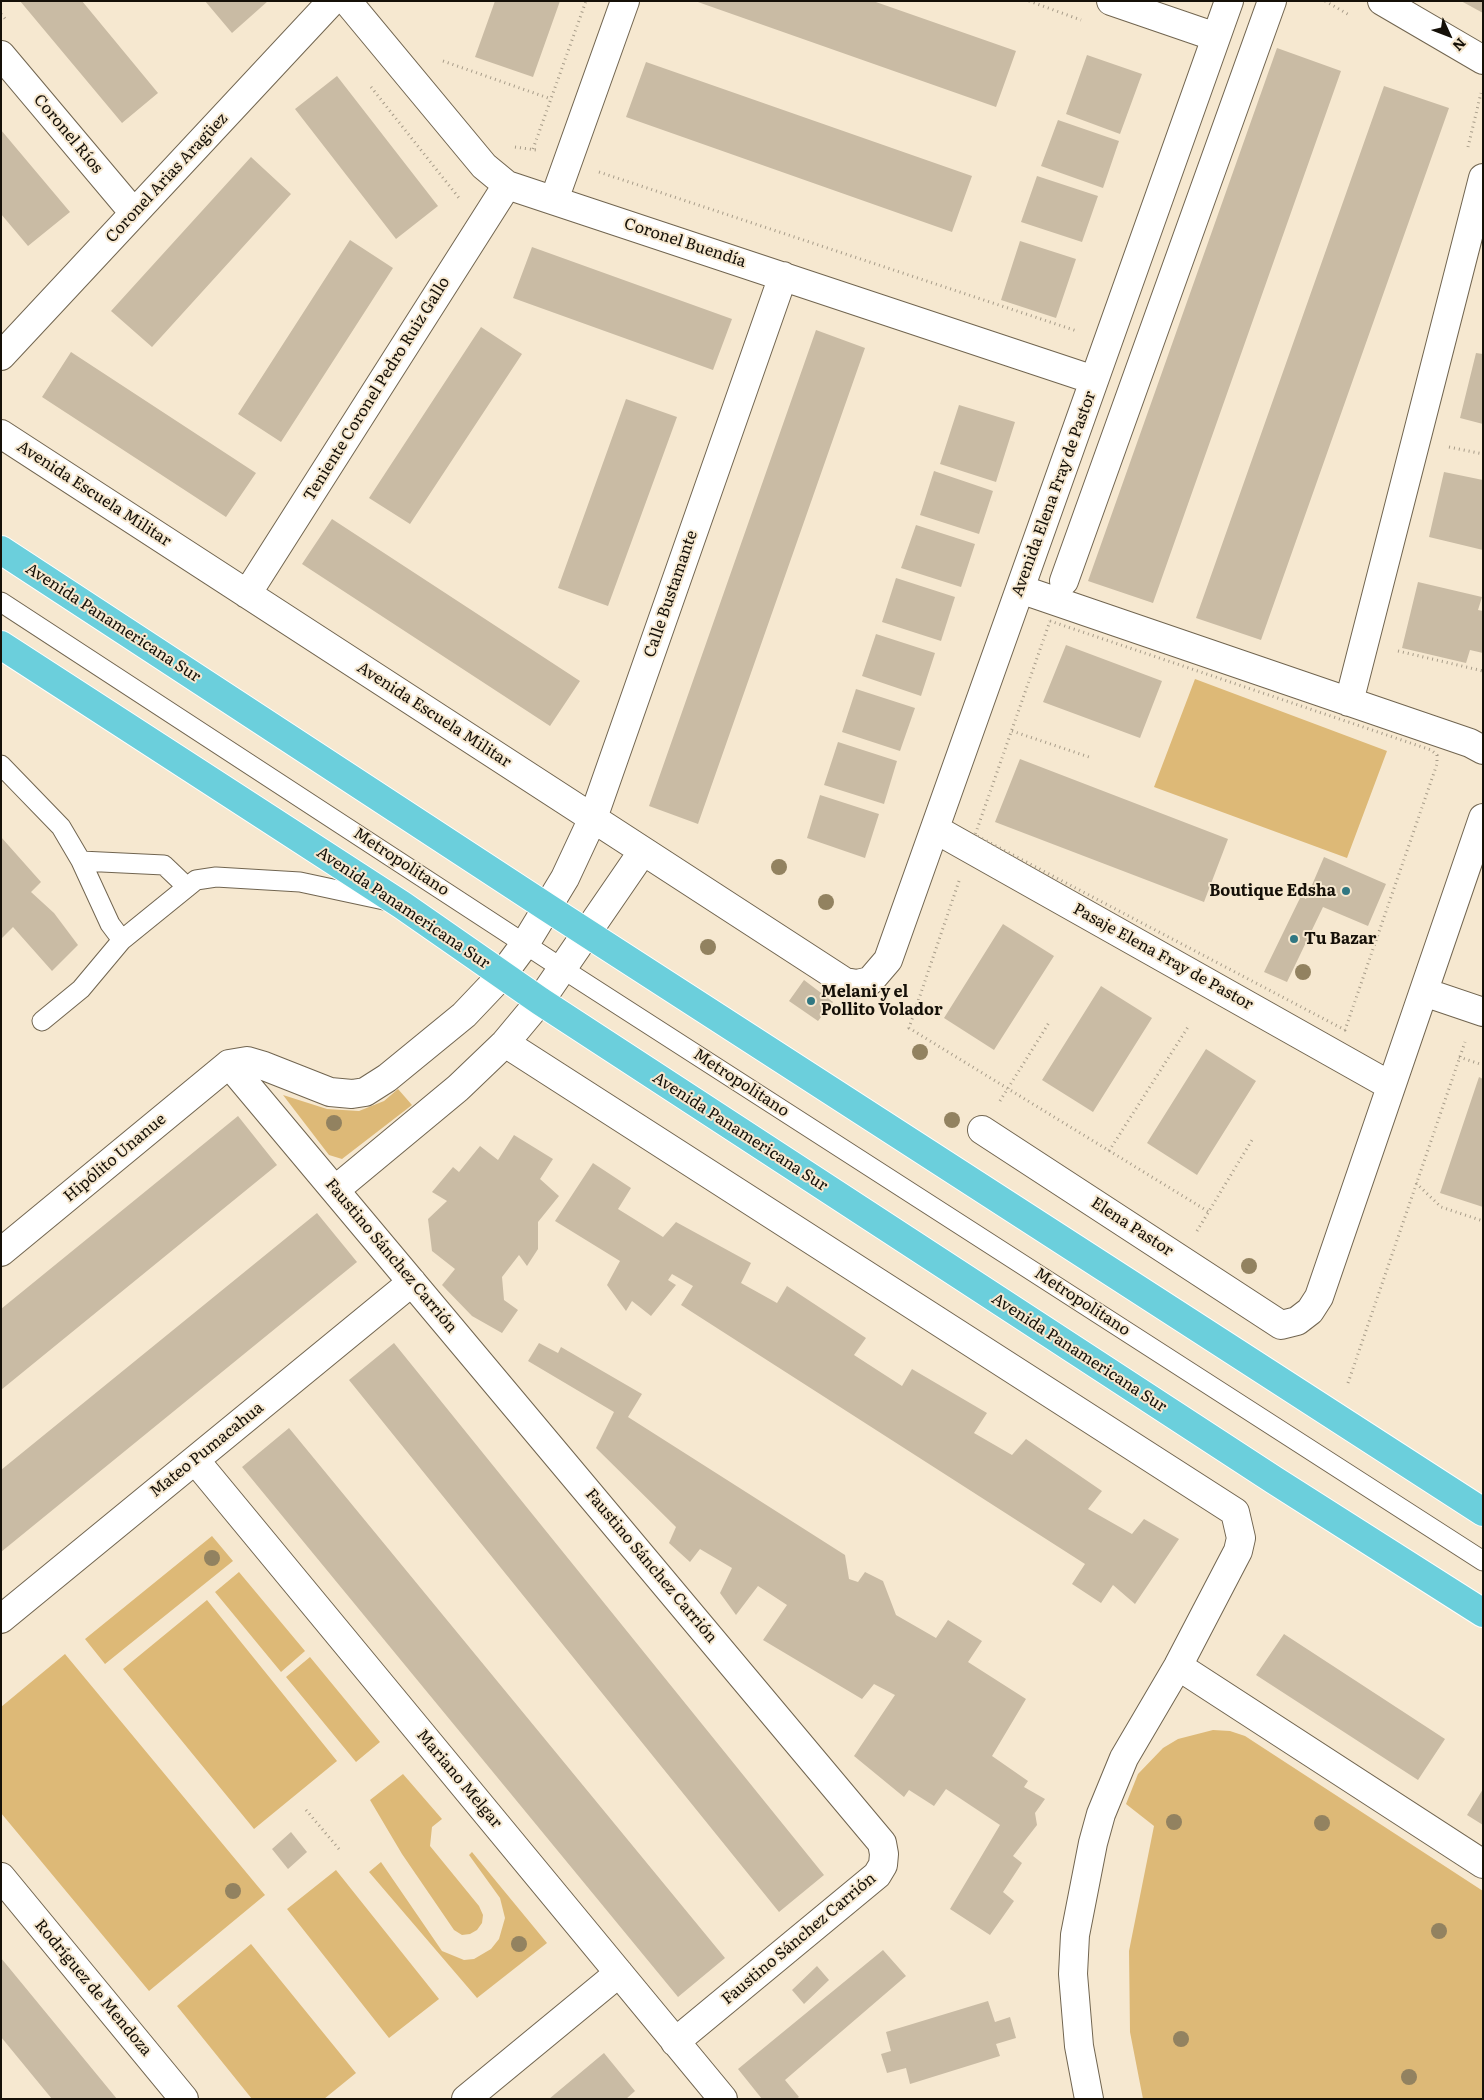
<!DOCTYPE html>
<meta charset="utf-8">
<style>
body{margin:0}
#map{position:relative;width:1484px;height:2100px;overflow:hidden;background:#f6e8d0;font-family:Literata,serif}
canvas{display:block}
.frame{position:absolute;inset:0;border:2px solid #151008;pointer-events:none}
.north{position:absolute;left:1424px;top:10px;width:50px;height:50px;-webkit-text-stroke:4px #f6e8d0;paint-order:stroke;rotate:133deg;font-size:14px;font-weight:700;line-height:20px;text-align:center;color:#151008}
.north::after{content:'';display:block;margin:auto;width:18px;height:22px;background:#151008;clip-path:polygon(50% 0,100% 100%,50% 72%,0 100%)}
</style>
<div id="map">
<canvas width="1484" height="2100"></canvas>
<div class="frame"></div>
<div class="north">N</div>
</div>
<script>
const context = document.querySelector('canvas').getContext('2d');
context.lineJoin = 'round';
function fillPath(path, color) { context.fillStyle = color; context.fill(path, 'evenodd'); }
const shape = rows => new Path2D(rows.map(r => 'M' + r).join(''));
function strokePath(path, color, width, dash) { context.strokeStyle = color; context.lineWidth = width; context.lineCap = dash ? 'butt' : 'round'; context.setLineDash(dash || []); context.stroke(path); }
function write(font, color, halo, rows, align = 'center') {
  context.font = font + ' Literata,serif'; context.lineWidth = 4; context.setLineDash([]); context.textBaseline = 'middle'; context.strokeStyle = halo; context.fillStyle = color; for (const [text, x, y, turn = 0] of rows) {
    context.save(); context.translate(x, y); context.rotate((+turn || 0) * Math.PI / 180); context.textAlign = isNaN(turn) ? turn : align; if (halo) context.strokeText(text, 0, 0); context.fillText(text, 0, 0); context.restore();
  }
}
const green = shape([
 [1195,679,1387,751,1347,858,1154,787],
 [398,1089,412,1105,342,1159,329,1155,283,1095,327,1109,359,1111,384,1101],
 [212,1536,233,1561,105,1664,85,1639],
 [239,1572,305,1651,281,1672,215,1592],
 [207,1600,337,1761,254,1829,123,1669],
 [65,1654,265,1895,149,1991,1,1813,1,1707],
 [310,1657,380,1742,356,1762,286,1677],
 [1213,1730,1230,1731,1245,1736,1483,1891,1483,2099,1143,2099,1130,2032,1129,1951,1154,1826,1126,1804,1138,1774,1163,1748,1178,1739],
 [403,1774,442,1819,432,1827,430,1846,479,1906,483,1915,482,1923,477,1930,470,1934,462,1935,454,1930,402,1854,370,1800],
 [472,1852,547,1943,477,1998,369,1872,381,1862,442,1951,464,1960,474,1959,491,1949,499,1939,505,1918,500,1898,469,1855],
 [336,1870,439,1999,389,2038,287,1909],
 [251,1944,356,2073,324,2099,252,2099,177,2006]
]);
const building = shape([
 [20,1,82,1,158,93,122,123],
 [205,1,268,1,232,33],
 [495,1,560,1,533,77,475,57],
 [695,1,873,1,1016,51,996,107],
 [1461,1,1483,1,1483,13],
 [1277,48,1341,71,1153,603,1088,581],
 [1087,55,1142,74,1120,134,1066,114],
 [646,62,972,176,952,232,626,117],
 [337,76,438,206,396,239,295,109],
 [1384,86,1449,108,1261,640,1196,618],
 [1058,120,1119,141,1103,188,1041,166],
 [1,130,70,212,28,246,1,214],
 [251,157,291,194,152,347,111,311],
 [1037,176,1098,196,1082,242,1021,222],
 [350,240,393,268,281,442,238,414],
 [1020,241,1076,259,1056,318,1001,300],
 [532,247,732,319,713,370,513,298],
 [481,327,522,354,410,524,369,498],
 [816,330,865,348,698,824,649,806],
 [71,352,256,473,226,517,42,397],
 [1476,353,1483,354,1483,424,1460,418],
 [626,399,677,417,608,606,558,588],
 [959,405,1015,422,996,482,940,464],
 [934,471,993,491,979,534,920,515],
 [1444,472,1483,480,1483,550,1429,537],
 [332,519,580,681,550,726,302,564],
 [916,525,975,544,961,587,901,568],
 [896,578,955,597,941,641,882,622],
 [1418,582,1482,597,1478,610,1483,611,1483,653,1470,650,1466,663,1402,648],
 [876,634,935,653,921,696,862,676],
 [1066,645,1162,681,1140,738,1043,702],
 [856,689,915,708,900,751,842,732],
 [838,742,897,761,884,804,824,785],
 [1020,759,1228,839,1204,902,995,822],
 [820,795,879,814,865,858,807,838],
 [1,837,41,882,31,892,54,913,78,945,52,971,13,927,1,939],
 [1324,857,1386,884,1368,926,1323,907,1287,982,1264,972,1301,896,1306,899],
 [1003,924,1054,956,994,1050,944,1018],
 [804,980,833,1002,818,1021,789,1001],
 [1101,986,1152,1018,1093,1112,1042,1080],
 [1206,1049,1256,1081,1197,1175,1147,1143],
 [1479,1077,1483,1079,1483,1207,1440,1193],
 [238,1116,277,1165,1,1390,1,1309],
 [514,1135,553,1159,540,1179,559,1196,538,1222,538,1249,527,1266,519,1255,502,1277,504,1300,518,1310,502,1333,472,1316,442,1285,455,1269,432,1251,428,1219,447,1201,432,1192,453,1167,459,1172,480,1146,498,1160],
 [593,1163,631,1188,618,1209,663,1237,676,1222,751,1263,741,1283,777,1303,787,1286,866,1338,854,1355,902,1386,912,1369,987,1413,974,1433,1012,1455,1026,1439,1102,1491,1088,1509,1132,1534,1144,1519,1179,1539,1135,1604,1113,1585,1101,1603,1072,1584,1085,1564,681,1305,693,1286,672,1274,668,1280,676,1285,651,1316,632,1301,626,1311,607,1285,620,1261,555,1221],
 [317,1213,357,1262,1,1552,1,1470],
 [394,1343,824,1875,779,1912,349,1380],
 [539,1343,558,1353,561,1347,642,1394,628,1417,845,1555,849,1579,858,1582,865,1572,883,1581,896,1615,936,1638,948,1620,982,1641,968,1662,1026,1699,992,1756,1028,1781,1024,1787,1045,1799,1035,1813,1037,1825,1013,1856,1022,1863,1003,1892,1014,1901,990,1935,950,1909,1000,1825,946,1789,934,1806,909,1790,904,1797,854,1756,895,1695,874,1684,862,1699,763,1640,787,1605,758,1586,736,1615,720,1593,732,1568,700,1549,690,1562,669,1543,676,1527,596,1448,614,1412,528,1361],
 [289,1428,725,1958,678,1997,242,1467],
 [1284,1634,1445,1739,1418,1780,1256,1675],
 [1483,1789,1483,1825,1467,1815],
 [291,1832,307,1852,288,1869,272,1849],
 [883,1950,906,1976,785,2080,799,2097,796,2099,762,2099,738,2069],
 [1,1958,117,2099,52,2099,1,2037],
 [817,1966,829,1980,804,2004,792,1990],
 [988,2001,995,2022,1010,2017,1016,2038,996,2044,1000,2056,910,2084,906,2068,887,2073,881,2054,891,2051,886,2032],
 [604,2053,635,2091,626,2099,549,2099]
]);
const path = shape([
 [1029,1,1081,20],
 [1325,1,1351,16],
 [1,14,7,21],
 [443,61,551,99],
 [371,87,459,198],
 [515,147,536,150],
 [1468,147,1481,93],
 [533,149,586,1],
 [599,172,1077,331],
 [1449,447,1483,454],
 [1050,621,1431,750,1437,755,1437,764,1345,1030,975,835,1050,621],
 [1398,651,1483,671],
 [1012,731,1089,757],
 [959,881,909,1028,1209,1212],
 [1459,1057,1483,1065],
 [1000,1101,1050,1021],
 [1109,1151,1188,1027],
 [1416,1183,1441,1207,1483,1221],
 [1197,1231,1252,1140],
 [1348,1383,1465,1042],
 [306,1810,339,1849]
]);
const service = shape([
 [1,602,563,969,1483,1561],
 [1,765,61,827,81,861,110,924,122,940],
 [81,861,164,865,186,886],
 [42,1021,81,989,122,940,196,880,216,877,300,882,384,900]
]);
const minor = shape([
 [347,1,484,166,507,185,1094,380],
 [1111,1,1216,37],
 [1382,1,1483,60],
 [1,55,134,213],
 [554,200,625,1],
 [1,356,332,1],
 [1,434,845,982,857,984,870,981,888,960,1229,1],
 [1064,581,1272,1],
 [1020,589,1470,743,1483,750],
 [247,594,507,185],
 [1349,702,1483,178],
 [935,829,1391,1086],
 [1424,992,1483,1012],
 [505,1043,1235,1512,1241,1538,1238,1551,1178,1666,1124,1758,1101,1814,1093,1843,1075,1935,1073,1974,1079,2046,1089,2099],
 [229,1064,882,1843,884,1854,883,1865,877,1875,675,2042],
 [982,1130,1281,1325,1297,1321,1310,1311,1319,1297,1483,818],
 [335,1190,458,1088,505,1043,540,1001,643,851],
 [1,1252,229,1064,247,1061,264,1066,330,1092,352,1094,365,1092,387,1078,464,1015,502,975,525,944,565,878,593,818,783,276],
 [195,1460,723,2099],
 [1,1619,412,1282],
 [1178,1666,1483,1864],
 [1,1877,184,2099],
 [466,2099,619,1973]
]);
const primary = shape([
 [1,550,548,908,1483,1512],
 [1,645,402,905,540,1001,1274,1480,1483,1613]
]);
const trees = [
 [779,867],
 [826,902],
 [708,947],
 [1303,972],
 [920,1052],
 [952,1120],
 [334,1123],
 [1249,1266],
 [212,1558],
 [1174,1822],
 [1322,1823],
 [233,1891],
 [1439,1931],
 [519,1944],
 [1181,2039],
 [1409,2077]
];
const markers = [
 [1346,891,5,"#307782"],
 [1294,939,5,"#307782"],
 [811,1001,5,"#307782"]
];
const streetNames = [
 ["Coronel Ríos",68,134,50],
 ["Coronel Arias Aragüez",167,178,-47],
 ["Coronel Buendía",685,243,18],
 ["Teniente Coronel Pedro Ruiz Gallo",377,389,-58],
 ["Avenida Escuela Militar",94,494,33],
 ["Avenida Elena Fray de Pastor",1054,494,-70],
 ["Calle Bustamante",671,594,-71],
 ["Avenida Panamericana Sur",113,623,33],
 ["Avenida Escuela Militar",434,715,33],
 ["Metropolitano",401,862,33],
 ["Avenida Panamericana Sur",403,908,34],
 ["Pasaje Elena Fray de Pastor",1163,957,29],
 ["Metropolitano",741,1083,33],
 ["Avenida Panamericana Sur",740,1132,33],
 ["Hipólito Unanue",115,1158,-40],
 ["Elena Pastor",1132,1227,33],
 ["Faustino Sánchez Carrión",391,1256,50],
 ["Metropolitano",1082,1302,33],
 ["Avenida Panamericana Sur",1079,1353,33],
 ["Mateo Pumacahua",207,1450,-39],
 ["Faustino Sánchez Carrión",651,1566,50],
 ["Mariano Melgar",459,1779,50],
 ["Faustino Sánchez Carrión",799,1939,-40],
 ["Rodríguez de Mendoza",93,1988,50]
];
const poiNames = [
 ["Boutique Edsha",1336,891,"right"],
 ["Tu Bazar",1304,939],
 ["Melani y el",821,992],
 ["Pollito Volador",821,1010]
];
fillPath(green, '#ddb977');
fillPath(building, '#c9bba4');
strokePath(service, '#716550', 21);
strokePath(minor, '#716550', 30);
strokePath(primary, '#fff', 30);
strokePath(path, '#a79c89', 3, [1, 4]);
strokePath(service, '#fff', 19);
strokePath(minor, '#fff', 28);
strokePath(primary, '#6bcfdc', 28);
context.fillStyle = '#928260';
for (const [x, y] of trees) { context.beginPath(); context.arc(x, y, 8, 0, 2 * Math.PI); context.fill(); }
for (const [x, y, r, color] of markers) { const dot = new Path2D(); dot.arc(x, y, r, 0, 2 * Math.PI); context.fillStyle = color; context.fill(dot); strokePath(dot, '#f6e8d0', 2); }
write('16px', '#151008', '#f6e8d0', streetNames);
write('bold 16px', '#151008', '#f6e8d0', poiNames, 'left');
</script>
